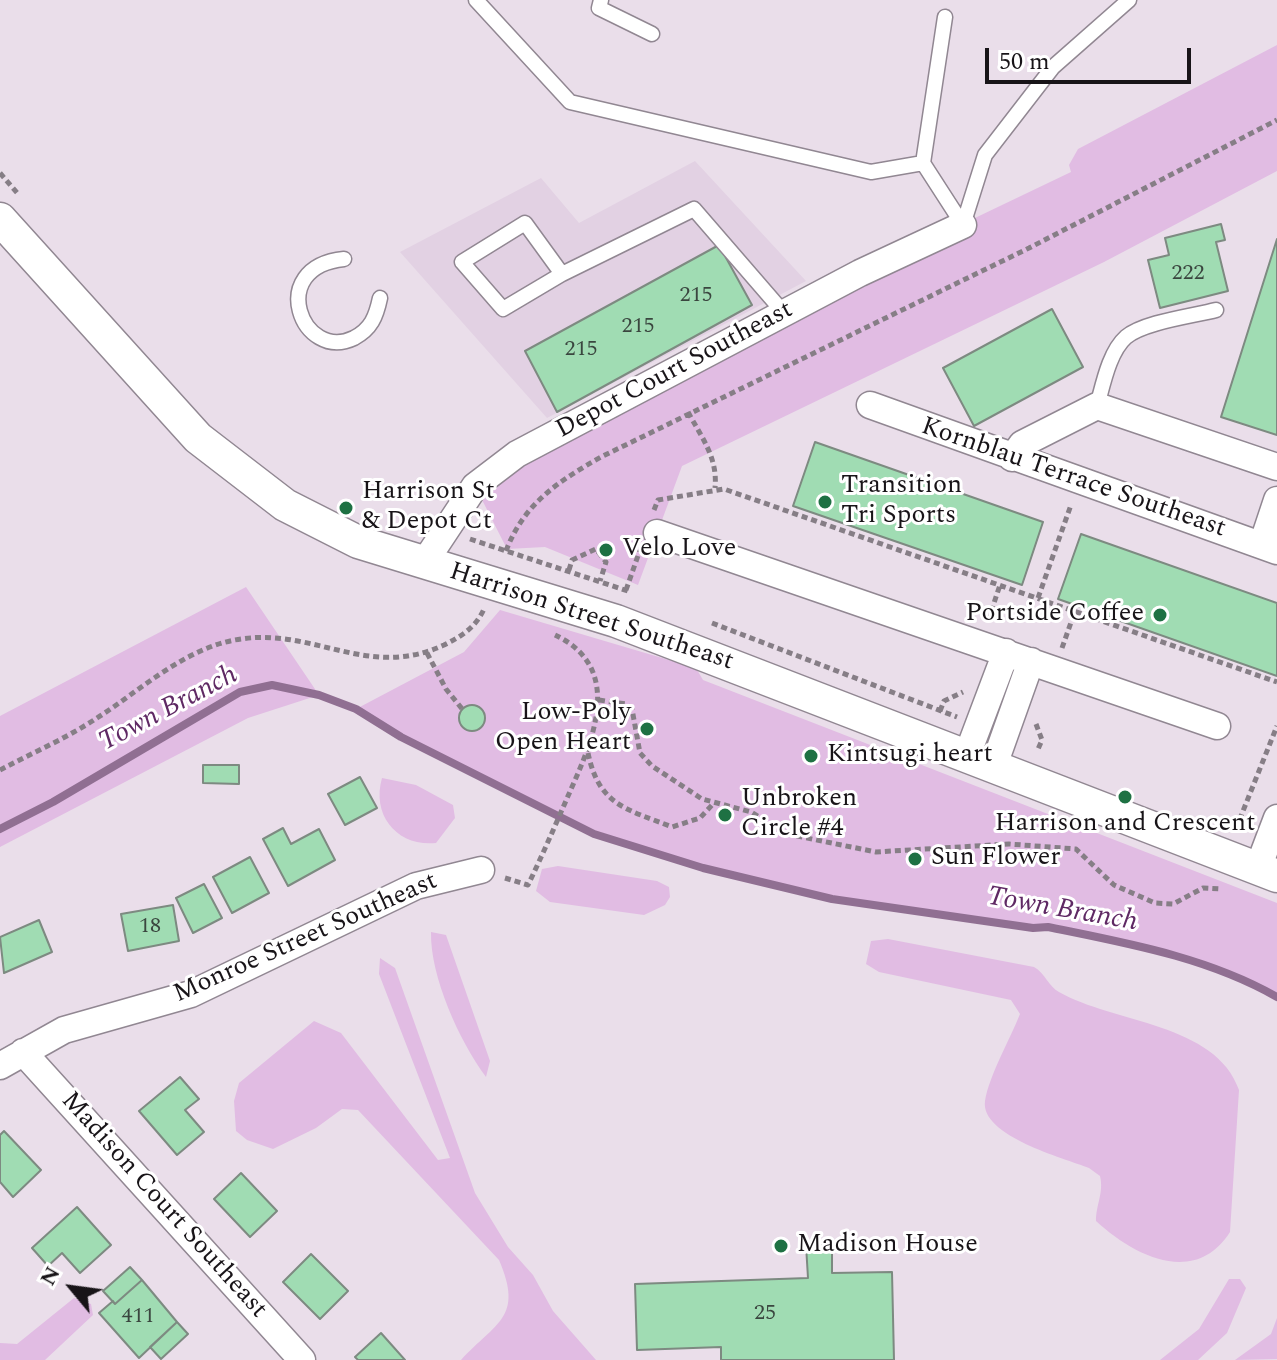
<!DOCTYPE html>
<html>
<head>
<meta charset="utf-8">
<style>
	body { margin:0 }
	#map { position:relative; width:1277px; height:1360px; overflow:hidden; background:#eadeea; font-family:Spectral,serif }
	canvas { display:block }
	.north { position:absolute; left:32px; top:1248px; width:80px; height:80px; -webkit-text-stroke:6px #fff; paint-order:stroke; rotate:299deg; font-size:22px; font-weight:700; line-height:32px; text-align:center; color:#181418 }
	.north::after { content:''; display:block; margin:auto; width:28px; height:36px; background:#181418; clip-path:polygon(50% 0,100% 100%,50% 72%,0 100%) }
	.scale { position:absolute; left:985px; top:48px; width:206px; height:36px; box-sizing:border-box; border:4px solid #181418; border-top:0; padding-left:10px; font-size:24px; line-height:28px; white-space:nowrap; color:#181418; -webkit-text-stroke:6px #fff; paint-order:stroke }
</style>
</head>
<body>
<div id="map">
<canvas width="1277" height="1360"></canvas>
<div class="north">N</div>
<div class="scale">50 m</div>
</div>
<script>
const ctx = document.querySelector('canvas').getContext('2d');
ctx.lineJoin = 'round';
function paint(path, color) {
  ctx.fillStyle = color;
  ctx.fill(path, 'evenodd');
}
function stroke(path, color, width, dash) {
  ctx.strokeStyle = color;
  ctx.lineWidth = width;
  ctx.lineCap = dash ? 'butt' : 'round';
  ctx.setLineDash(dash || []);
  ctx.stroke(path);
}
function write(font, color, halo, rows, align = 'center') {
  ctx.font = font + ' Spectral,serif';
  ctx.lineWidth = 6;
  ctx.setLineDash([]);
  ctx.textBaseline = 'middle';
  ctx.strokeStyle = halo;
  ctx.fillStyle = color;
  for (const [text, x, y, turn = 0] of rows) {
    ctx.save();
    ctx.translate(x, y);
    ctx.rotate((+turn || 0) * Math.PI / 180);
    ctx.textAlign = isNaN(turn) ? turn : align;
    if (halo) ctx.strokeText(text, 0, 0);
    ctx.fillText(text, 0, 0);
    ctx.restore();
  }
}
paint(new Path2D(`
	M695,161L806,281L547,418L400,252L541,178L579,223Z`), '#e2d1e3');
paint(new Path2D(`
	M1277,45V171L1104,262L682,466L638,585L545,547L507,549L475,486L860,273L1071,172L1069,165L1078,149Z
	M246,587L319,695L248,718L0,847V716Z
	M500,610L696,668L703,680L1277,903V996C1206,958 1126,944 1048,927L1033,928L832,899L703,868L594,834L415,744L356,709L464,652Z
	M382,778L416,785L453,805L455,818L436,843C398,847 371,816 382,778Z
	M558,866L657,881L669,887L670,897L665,905L644,915L550,902L536,891L542,869Z
	M431,932L446,935L490,1061L486,1077C459,1041 430,976 431,932Z
	M888,939L1034,967C1045,973 1049,987 1059,992C1113,1023 1216,1023 1239,1090L1230,1232C1195,1287 1134,1256 1096,1221C1096,1204 1104,1193 1100,1176L1089,1168C1064,1158 980,1136 985,1101C989,1076 1010,1039 1020,1014L1011,1000L879,972L866,964L871,941Z
	M380,958L395,968L475,1193L508,1247L533,1275L553,1311L596,1360H461C496,1322 524,1318 499,1260L358,1110L342,1109L316,1128L273,1149L247,1140L236,1131L234,1101L239,1083L314,1021L341,1033L438,1160L450,1158L379,974Z
	M1229,1279H1240L1246,1288L1227,1333L1198,1360H1160L1199,1329Z
	M74,1298L91,1304L93,1315L45,1360H0V1343L17,1344Z
	M1277,1318V1359L1235,1360L1271,1334Z`), '#e1bce3');
stroke(new Path2D(`
	M0,829L53,802L240,692L272,685L319,695L356,709L401,737L594,834L703,868L832,899L1033,928L1048,927C1126,943 1207,957 1277,997`), '#906f92', 8);
const building = new Path2D(`
	M1221,224L1225,240L1216,242L1228,291L1160,308L1148,260L1169,255L1165,238Z
	M1277,239V435L1221,417Z
	M719,245L752,305L557,412L525,351Z
	M1052,309L1083,367L974,426L943,368Z
	M815,442L1043,522L1022,585L793,506Z
	M1081,534L1277,603V676L1058,599Z
	M459 718a13 13 0 1 1 26 0a13 13 0 1 1-26 0Z
	M203,765H239V784L203,783Z
	M360,777L377,808L345,825L328,794Z
	M283,828L291,844L319,829L335,860L288,886L263,839Z
	M250,857L269,893L232,913L213,877Z
	M204,884L222,918L193,933L176,898Z
	M173,905L179,941L128,951L121,914Z
	M39,920L52,952L4,973L0,937Z
	M180,1077L199,1099L185,1110L204,1132L177,1155L139,1111Z
	M4,1131L41,1170L13,1197L0,1182V1135Z
	M241,1173L277,1211L250,1237L214,1199Z
	M77,1207L111,1245L80,1273L62,1253L48,1266L32,1248Z
	M832,1244V1273L892,1272L894,1360H721V1347L637,1350L635,1284L808,1278L806,1245Z
	M311,1254L348,1291L320,1319L283,1282Z
	M130,1267L142,1280L115,1304L103,1291Z
	M142,1280L177,1322L139,1358L99,1313L113,1301L115,1304Z
	M177,1322L188,1334L161,1359L150,1347Z
	M381,1333L405,1360H358L355,1357Z`);
paint(building, '#a0dcb3');
stroke(building, '#7d8a81', 2);
const service = new Path2D(`
	M476,0L570,102L871,172L923,163
	M601,0L599,8L652,34
	M945,17L923,163L963,225L985,155L1053,67L1129,0
	M344,259C265,267 302,363 354,338C371,329 376,317 380,298
	M562,274L525,223L462,262L503,309L562,274L694,209L784,313
	M1097,406C1103,385 1109,352 1126,337C1144,322 1193,316 1216,310`);
const minor = new Path2D(`
	M870,405L1277,551
	M1012,458L1022,444L1097,406L1277,467
	M657,533L1217,726
	M1262,545L1277,500
	M424,563L475,486L517,454L860,273L963,225
	M966,758L1006,652
	M993,768L1031,661
	M1258,868L1277,818
	M23,1052L302,1360
	M0,1066L64,1030L191,994L416,886L481,870`);
const tertiary = new Path2D(`
	M0,219L198,438L285,505L358,542L616,621L1277,876`);
stroke(service, '#918792', 17);
stroke(minor, '#918792', 29);
stroke(tertiary, '#918792', 35);
stroke(new Path2D(`
	M0,173L18,194
	M688,412C702,438 718,458 715,488
	M654,510L658,500L724,489L1277,682
	M470,539L628,591
	M506,551C524,503 559,481 601,457L1029,248L1277,120
	M569,570L572,560L596,549L606,562L600,581
	M626,590L640,550
	M1038,598L1071,505
	M988,621L1000,585
	M712,623L957,717
	M1062,648L1075,611
	M427,653L446,689L463,710
	M599,700L626,704L632,709L640,753L652,766L702,799L751,812L787,834L876,852L1009,844L1076,849L1114,885L1155,903L1173,904L1203,888L1221,889
	M940,711L944,701L963,692
	M1036,724L1042,740L1038,749
	M588,753C599,806 627,809 672,827L700,818L713,804
	M0,770C32,753 67,738 97,718C141,690 187,646 241,639C315,628 368,680 444,645C462,636 476,627 484,609
	M1234,825L1237,826L1277,726
	M505,878L528,885C542,856 555,826 568,796C591,744 627,669 555,635`), '#867e86', 5, [6, 4]);
stroke(service, '#fff', 14);
stroke(minor, '#fff', 26);
stroke(tertiary, '#fff', 32);
for (const [x, y, r, color] of [
	[825,502,8,"#1e7143"],
	[346,508,8,"#1e7143"],
	[606,550,8,"#1e7143"],
	[1160,615,8,"#1e7143"],
	[647,729,8,"#1e7143"],
	[811,756,8,"#1e7143"],
	[1125,797,8,"#1e7143"],
	[725,815,8,"#1e7143"],
	[915,859,8,"#1e7143"],
	[781,1246,8,"#1e7143"]
]) {
  const dot = new Path2D();
  dot.arc(x, y, r, 0, 2 * Math.PI);
  ctx.fillStyle = color;
  ctx.fill(dot);
  stroke(dot, '#fff', 3);
}
write('22px', '#3a463f', null, [
	["222",1188,275],
	["215",696,297],
	["215",638,328],
	["215",581,351],
	["18",150,928],
	["25",765,1315],
	["411",138,1318]
]);
write('26px', '#181418', '#fff', [
	["Depot Court Southeast",675,371,-28],
	["Kornblau Terrace Southeast",1073,479,19],
	["Harrison Street Southeast",591,618,18],
	["Monroe Street Southeast",306,939,-24],
	["Madison Court Southeast",163,1206,48]
]);
write('26px', '#181418', '#fff', [
	["Transition",841,487],
	["Tri Sports",841,517],
	["Harrison St",362,493],
	["& Depot Ct",362,523],
	["Velo Love",622,550],
	["Portside Coffee",1144,615,"right"],
	["Low-Poly",631,714,"right"],
	["Open Heart",631,744,"right"],
	["Kintsugi heart",827,756],
	["Unbroken",741,800],
	["Circle #4",741,830],
	["Harrison and Crescent",1125,825,"center"],
	["Sun Flower",931,859],
	["Madison House",797,1246]
], 'left');
write('italic 28px', '#5f2964', '#fff', [
	["Town Branch",169,710,-28],
	["Town Branch",1062,911,10]
]);
</script>
</body>
</html>
